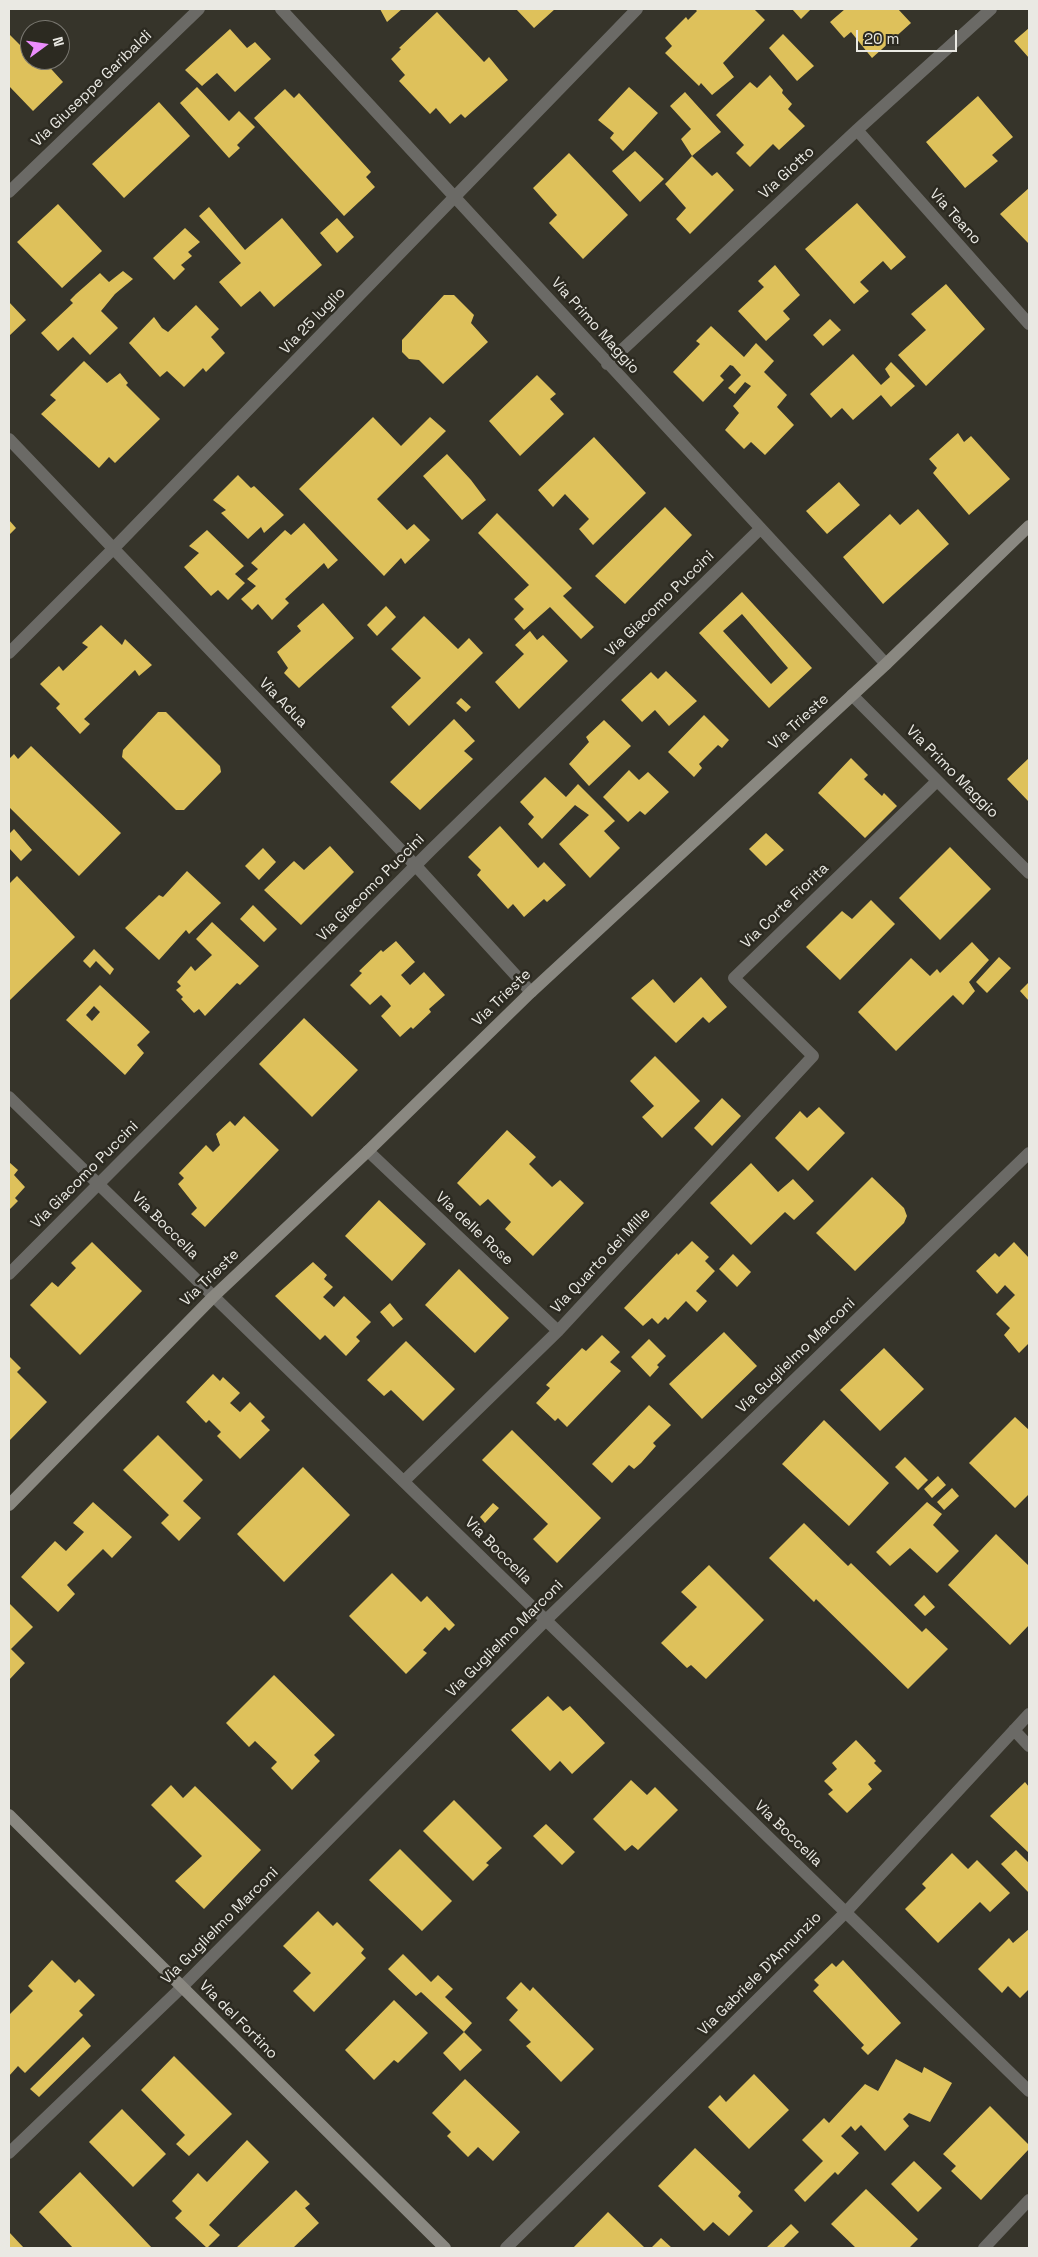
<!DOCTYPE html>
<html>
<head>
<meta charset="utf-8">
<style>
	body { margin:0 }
	#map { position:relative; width:1038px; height:2257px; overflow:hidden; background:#36342a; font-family:"Space Grotesk",sans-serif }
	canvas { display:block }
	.frame { position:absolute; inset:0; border:10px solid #eae9e3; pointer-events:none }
	.north { position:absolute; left:20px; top:20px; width:50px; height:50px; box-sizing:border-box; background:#2c2a21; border:1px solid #78766f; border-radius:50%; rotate:76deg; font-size:14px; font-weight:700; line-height:20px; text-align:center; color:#eae9e3 }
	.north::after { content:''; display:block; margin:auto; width:18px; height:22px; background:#eb8dfc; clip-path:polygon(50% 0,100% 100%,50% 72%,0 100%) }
	.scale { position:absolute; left:856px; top:30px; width:101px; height:22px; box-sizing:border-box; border:2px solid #eae9e3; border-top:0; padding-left:6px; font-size:15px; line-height:18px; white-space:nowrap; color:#eae9e3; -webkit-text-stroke:4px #2c2a21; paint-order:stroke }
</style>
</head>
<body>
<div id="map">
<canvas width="1038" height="2257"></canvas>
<div class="frame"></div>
<div class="north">N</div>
<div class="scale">20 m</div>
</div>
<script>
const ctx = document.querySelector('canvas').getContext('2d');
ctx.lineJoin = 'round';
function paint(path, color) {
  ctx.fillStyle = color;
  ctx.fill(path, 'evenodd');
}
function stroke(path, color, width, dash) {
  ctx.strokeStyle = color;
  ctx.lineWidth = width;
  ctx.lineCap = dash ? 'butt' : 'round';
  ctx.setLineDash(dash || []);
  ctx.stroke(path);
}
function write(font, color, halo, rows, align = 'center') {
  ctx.font = font + ' "Space Grotesk",sans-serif';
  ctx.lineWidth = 5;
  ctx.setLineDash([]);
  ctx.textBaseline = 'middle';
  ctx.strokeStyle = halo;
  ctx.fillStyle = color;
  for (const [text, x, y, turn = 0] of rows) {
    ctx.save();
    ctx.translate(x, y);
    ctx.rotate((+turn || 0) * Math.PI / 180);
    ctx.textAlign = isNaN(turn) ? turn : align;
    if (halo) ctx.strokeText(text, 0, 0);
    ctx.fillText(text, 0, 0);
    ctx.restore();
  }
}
paint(new Path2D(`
	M380,9H402L387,22Z
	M516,9H555L534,28Z
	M695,9H754L765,20L723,63L734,77L712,95L701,83L699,86L665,53L672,46L665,38L686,17L688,20L697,11Z
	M792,9H811L801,19Z
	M845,9H898L911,23L872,58L851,32L844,38L830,22Z
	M437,12L484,62L489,57L508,80L465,118L461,114L450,124L436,108L430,114L399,81L405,75L391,59L401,49L399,48Z
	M1029,28V58L1014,41Z
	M230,29L247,48L255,42L271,59L235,92L217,73L202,86L185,70Z
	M783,34L814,66L797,81L769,48Z
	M10,35L30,55V60H43L63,82L33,111L9,86Z
	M770,75L783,90L782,93L792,104L788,109L805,126L779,150L773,144L750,167L736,153L744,145L716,115L750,82L757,88Z
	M197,87L229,121L239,111L255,127L237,145L240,148L229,158L180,103Z
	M629,87L658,113L623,151L610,138L614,133L598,120Z
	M285,89L294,98L299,93L371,172L366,177L375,187L344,216L254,118Z
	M685,92L721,132L692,156L681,139L691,129L670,106Z
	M978,96L1013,137L992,155L998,161L965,188L926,142Z
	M159,102L190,136L124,198L92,164Z
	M635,151L664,179L640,202L612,171Z
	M569,153L628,215L583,259L549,223L557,215L533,188Z
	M692,156L712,176L717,172L734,190L690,234L676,219L686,208L665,184Z
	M1029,188V244L1000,214Z
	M857,203L906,257L891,270L883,261L860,282L869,291L854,304L805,249Z
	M58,204L102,251L62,288L17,242Z
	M209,207L245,250L282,218L322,265L274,307L260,291L241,307L219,282L241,263L199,216Z
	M337,218L354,237L337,253L320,233Z
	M185,228L200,242L188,252L192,256L181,265L185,269L174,280L153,258Z
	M775,265L800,295L783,311L790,319L766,341L738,311L764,287L758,281Z
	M123,271L133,279L115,294L101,311L118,328L90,355L73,337L58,351L41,333L73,303L70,300L76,294L100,273L109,282Z
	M946,284L985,329L926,386L898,355L926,330L911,314Z
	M444,295H454L474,315L471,323L488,342L443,384L419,360L409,359L402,352V340Z
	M9,302L26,320L9,336Z
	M196,305L219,329L211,337L225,353L206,372L203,368L184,387L167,371L160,377L129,343L154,317L162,328L168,332Z
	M830,319L841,330L823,346L813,335Z
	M711,326L744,357L756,343L774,361L764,372L787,395L777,407L794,425L765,455L751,442L744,449L725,430L739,413L733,406L751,386L745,382L735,394L728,388L741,375L733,366L730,365L720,376L724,380L703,402L673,372L700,344L696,341Z
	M853,354L881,385L890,377L885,369L891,362L915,386L891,407L881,395L853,420L842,408L831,418L810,394Z
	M84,361L107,383L120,373L128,383L126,385L160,419L115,463L109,457L99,468L41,414L56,400L50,395Z
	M537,375L556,394L550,399L564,414L520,456L489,421Z
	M373,417L401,446L430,417L446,431L377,499L407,530L414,524L430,540L405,564L401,558L384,576L299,489Z
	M958,433L964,442L971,436L1010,479L969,515L933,473L937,468L929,459Z
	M594,437L646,493L593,545L579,529L589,519L565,494L553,507L538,490Z
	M447,454L471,480L486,500L462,520L423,476Z
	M238,475L251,488L254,486L284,515L264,533L261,527L248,539L221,513L226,510L213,500Z
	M839,482L860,505L827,534L806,511Z
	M665,507L692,535L625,604L595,576Z
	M918,509L949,544L883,604L843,557L890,514L900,525Z
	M497,513L572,588L563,596L594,627L581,639L550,607L524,630L514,619L524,609L514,599L529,585L478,533Z
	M9,520L16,528L9,535Z
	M304,523L338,560L328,569L324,563L285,599L289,603L272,620L258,604L252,610L241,599L256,586L247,579L258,569L251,563L285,530L291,535Z
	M207,530L244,566L235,574L245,583L228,600L218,590L211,596L184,567L199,553L189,546Z
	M742,592L812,668L769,708L699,633ZM742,614L788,668L771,684L723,631Z
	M323,603L354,638L299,688L284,673L288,668L277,652L301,631L297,626Z
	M386,606L396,617L377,636L367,625Z
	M424,616L458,649L469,638L483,653L409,726L391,707L421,678L391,649Z
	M101,625L122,645L125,639L152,665L139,676L135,670L84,719L90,724L80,734L56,708L60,704L40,684L59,666L63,671L88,647L82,643Z
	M530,631L537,640L543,635L568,661L519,709L495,682L524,654L515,645Z
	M666,671L697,701L669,726L655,710L642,722L621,700L651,672L658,679Z
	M461,698L471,707L466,712L456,703Z
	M158,712H166L220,766L221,772L184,810H176L122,757L123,750Z
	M704,715L729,740L722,748L718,745L699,764L702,768L694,777L668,752Z
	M454,719L475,741L464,751L473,759L420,810L390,782Z
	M604,720L631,746L589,786L569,764L589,742L586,737Z
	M31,746L121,833L79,876L9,807V759L14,754L18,759Z
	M851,758L868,775L864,779L882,796L884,793L897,806L865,838L818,793Z
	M1029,758V802L1007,779Z
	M629,770L639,780L648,772L669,792L645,815L640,811L628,822L603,797Z
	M545,777L566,797L578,784L615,821L604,831L620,848L590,878L559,844L589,815L575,805L542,839L528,824L534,817L520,802Z
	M500,826L538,868L544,862L566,885L547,902L544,899L524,917L513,904L508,909L477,875L481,870L468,857Z
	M14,829L32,850L21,861L9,848V834Z
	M766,833L784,850L766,866L749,849Z
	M330,846L354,872L301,925L264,890L294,861L304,870Z
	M950,847L991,889L940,940L899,898Z
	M263,848L276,862L259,880L245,866Z
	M187,871L221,903L189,934L186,930L159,960L125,928L159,895L163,897Z
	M17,876L75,937L9,1001V884Z
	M871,900L895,924L840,980L806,947L842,911L852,919Z
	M253,905L277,929L264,942L240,919Z
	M212,922L259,966L240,985L237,983L205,1016L199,1009L194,1013L181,999L183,997L176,990L181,986L177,982L191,966L195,971L212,955L196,939Z
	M396,941L415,962L401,975L410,985L424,972L445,995L429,1009L431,1012L413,1029L411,1027L400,1037L381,1016L391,1006L387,1001L381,995L370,1005L350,985L362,973L359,971L381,950L383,952Z
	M972,942L989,960L969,982L975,991L963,1005L953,995L896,1051L858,1012L911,958L930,976L937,969L940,973Z
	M94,949L114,969L110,975L96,961L90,968L83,961Z
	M999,957L1011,968L987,993L976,982Z
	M701,977L727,1007L709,1023L703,1017L676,1043L631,998L653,979L674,1003Z
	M1029,982V1001L1020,991Z
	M100,985L150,1032L137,1045L144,1053L125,1075L66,1020ZM94,1006L100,1012L92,1021L86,1015Z
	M304,1018L358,1070L312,1117L259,1064Z
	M655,1056L700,1101L662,1138L642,1117L654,1106L630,1081Z
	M722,1098L741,1116L712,1146L694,1128Z
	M819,1107L845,1133L808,1171L775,1138L800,1111L807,1118Z
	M244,1116L279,1150L205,1227L191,1214L197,1208L178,1184L184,1178L179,1173L206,1145L213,1152L220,1145L216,1134L230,1121L235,1126Z
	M507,1130L536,1157L529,1164L552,1187L560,1180L584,1203L533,1256L505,1229L511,1222L488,1199L480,1206L457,1183Z
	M9,1162L18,1170L14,1175L25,1187L15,1198L18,1201L9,1210Z
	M751,1163L778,1192L793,1179L814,1201L794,1220L785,1212L751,1245L710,1203Z
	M872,1177L904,1208L907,1216L904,1223L855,1271L816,1233Z
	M379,1200L426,1244L392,1281L345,1236Z
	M692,1241L709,1257L705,1261L715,1271L696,1291L707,1301L697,1312L686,1301L668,1320L665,1317L658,1324L652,1318L643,1326L624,1308L677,1253L678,1255Z
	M92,1242L142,1291L80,1355L30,1305L52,1282L58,1287L76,1268L71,1263Z
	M1014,1242L1029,1258V1343L1019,1353L1004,1335L1010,1328L996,1314L1015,1295L1005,1285L997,1294L976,1271L995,1253L999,1257Z
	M733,1254L751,1272L737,1287L719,1269Z
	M313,1262L327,1275L324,1279L333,1287L323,1297L334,1307L344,1296L371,1322L356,1337L360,1341L346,1356L325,1335L320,1340L275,1296Z
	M459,1269L509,1318L475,1353L425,1305Z
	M390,1303L403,1319L393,1327L380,1312Z
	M724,1332L757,1366L702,1419L669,1384Z
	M602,1335L620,1352L610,1362L621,1371L567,1427L558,1418L555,1421L536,1403L550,1388L546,1385L582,1348L586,1351Z
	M649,1339L666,1356L657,1365L659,1367L650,1377L631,1357Z
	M406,1341L455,1389L423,1421L391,1390L384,1396L367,1380Z
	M884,1348L924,1389L880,1431L840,1390Z
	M9,1356L21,1368L17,1372L47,1402L9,1441Z
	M213,1374L220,1381L223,1377L240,1393L230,1403L240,1412L250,1402L265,1417L261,1421L270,1430L240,1459L217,1436L221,1432L209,1420L206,1423L186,1402Z
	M649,1405L671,1425L653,1443L656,1446L641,1463L634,1469L629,1465L612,1483L592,1464Z
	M1015,1417L1029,1430V1494L1015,1508L969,1463Z
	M824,1420L889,1483L849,1526L782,1464Z
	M512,1430L601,1518L557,1563L533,1539L548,1524L482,1460Z
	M158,1435L203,1480L183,1501L201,1518L179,1541L161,1523L169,1515L123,1470Z
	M905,1457L928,1480L918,1490L895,1467Z
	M303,1467L350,1515L284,1582L237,1534Z
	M938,1476L946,1485L932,1498L924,1489Z
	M952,1488L959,1496L944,1510L937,1502Z
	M93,1502L132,1537L112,1558L103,1549L67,1585L75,1594L58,1612L21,1577L55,1541L66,1551L84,1532L73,1523Z
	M927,1502L942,1514L933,1525L959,1551L937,1573L910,1548L890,1566L876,1552Z
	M493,1503L499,1508L485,1523L480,1517Z
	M804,1523L848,1566L851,1563L922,1632L926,1628L948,1649L908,1689L816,1599L814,1602L769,1558Z
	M996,1534L1029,1566V1625L1010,1645L948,1585Z
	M709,1565L764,1620L706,1679L691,1665L687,1668L661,1643L697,1607L681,1592Z
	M392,1573L421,1602L427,1596L455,1625L449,1631L445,1627L423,1650L427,1653L406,1674L349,1616Z
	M924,1595L935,1607L925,1616L914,1605Z
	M9,1603L33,1627L11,1649L25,1663L9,1680Z
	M274,1675L335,1735L314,1755L320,1761L292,1790L271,1768L277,1762L255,1741L249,1747L226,1723Z
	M548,1696L563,1711L570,1706L605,1743L572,1774L560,1761L550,1771L511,1730Z
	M856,1740L876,1761L874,1763L882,1771L868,1784L872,1789L847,1813L828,1794L833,1790L824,1781L837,1769L832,1763Z
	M631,1780L647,1795L655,1787L678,1810L638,1850L632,1845L625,1851L593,1819Z
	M1025,1782L1029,1787V1853L990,1816Z
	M171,1785L183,1798L195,1786L261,1850L204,1909L175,1881L202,1856L151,1805Z
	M454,1800L502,1848L486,1863L489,1865L473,1881L423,1831Z
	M546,1824L575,1852L562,1865L533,1836Z
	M400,1849L452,1901L422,1931L369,1880Z
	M1016,1850L1029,1863V1893L1001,1864Z
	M952,1853L968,1869L977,1860L1010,1893L990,1912L980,1902L938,1943L905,1909L926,1888L922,1884Z
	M318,1911L333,1926L337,1922L364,1949L361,1953L366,1958L314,2012L293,1991L311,1973L283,1946Z
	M1029,1929V1989L1020,1998L1008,1986L1002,1993L978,1969L1009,1938L1013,1943Z
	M403,1954L431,1982L438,1975L453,1989L445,1997L472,2023L464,2032L482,2050L460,2071L443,2053L464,2032L421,1992L416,1996L388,1969Z
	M52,1960L75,1983L79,1979L95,1995L79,2011L83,2015L25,2073L18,2066L9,2076V2015L33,1991L28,1986Z
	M843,1960L901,2023L868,2055L861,2048L864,2045L813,1991L819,1985L814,1980L832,1963L836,1967Z
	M521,1982L530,1991L533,1987L594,2049L561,2082L526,2046L531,2042L509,2020L518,2010L506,1998Z
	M394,2000L428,2033L398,2063L394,2060L374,2080L345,2050Z
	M83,2037L91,2046L39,2097L30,2089Z
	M174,2056L232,2114L189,2156L176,2144L185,2135L141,2090Z
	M896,2059L922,2073L924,2067L952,2083L930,2122L909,2113L903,2119L909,2126L885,2151L861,2125L855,2131L851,2126L841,2136L859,2153L838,2175L835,2172L805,2202L794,2190L823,2161L802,2140L824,2118L829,2123L865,2084L878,2091Z
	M754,2074L789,2110L749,2149L708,2107L720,2095L726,2102Z
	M465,2079L520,2132L493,2161L478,2147L468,2157L447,2136L451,2132L432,2113Z
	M990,2106L1029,2145V2149L981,2200L951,2171L956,2166L943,2154Z
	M122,2109L166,2154L133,2187L89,2142Z
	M247,2140L269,2162L209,2225L220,2235L207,2248L175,2218L182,2211L172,2201L198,2173L207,2182Z
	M695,2148L741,2192L738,2196L753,2211L729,2236L713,2222L704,2231L658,2186Z
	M914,2161L942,2188L918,2212L891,2184Z
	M80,2172L152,2248H73L39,2212Z
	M866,2189L918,2239L909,2248H856L831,2224Z
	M296,2190L310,2204L305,2208L319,2223L293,2248H236Z
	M608,2212L645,2248H573Z
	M791,2224L799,2232L783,2248H768L767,2247Z
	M9,2232L24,2248H9Z
	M661,2238L672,2248H651Z`), '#dec15b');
stroke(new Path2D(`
	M281,9L886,664
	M857,130L1029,324
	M9,192L199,9
	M607,364L857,130L991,9
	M9,439L416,866L531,992
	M9,653L113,549L637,9
	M852,695L1029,873
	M9,1097L1029,2091
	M368,1151L558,1331
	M9,1274L431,850L760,529
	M404,1481L558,1331L813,1056L734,978L937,781
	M1014,1730L1029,1746
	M9,2153L182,1987L546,1620L1029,1153
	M506,2248L845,1913L1029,1714
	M984,2248L1029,2200`), '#6b6a66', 12);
stroke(new Path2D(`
	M9,1505L213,1297L368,1151L531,992L886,664L1029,526
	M9,1815L445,2248`), '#8a8881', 12);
write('15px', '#eae9e3', '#2c2a21', [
	["Via Giuseppe Garibaldi",92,89,-44],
	["Via Giotto",787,173,-43],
	["Via Teano",955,217,48],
	["Via 25 luglio",313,321,-46],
	["Via Primo Maggio",595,326,48],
	["Via Giacomo Puccini",660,604,-44],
	["Via Adua",283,703,46],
	["Via Trieste",799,722,-42],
	["Via Primo Maggio",952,772,45],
	["Via Giacomo Puccini",371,888,-45],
	["Via Corte Fiorita",785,906,-44],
	["Via Trieste",502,998,-44],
	["Via Giacomo Puccini",85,1175,-45],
	["Via Boccella",165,1226,45],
	["Via delle Rose",474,1229,43],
	["Via Quarto dei Mille",601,1261,-47],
	["Via Trieste",210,1278,-44],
	["Via Guglielmo Marconi",796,1356,-44],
	["Via Boccella",498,1551,45],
	["Via Guglielmo Marconi",505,1639,-45],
	["Via Boccella",788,1834,44],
	["Via Guglielmo Marconi",220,1926,-45],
	["Via Gabriele D'Annunzio",760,1974,-45],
	["Via del Fortino",238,2020,45]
]);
</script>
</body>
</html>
